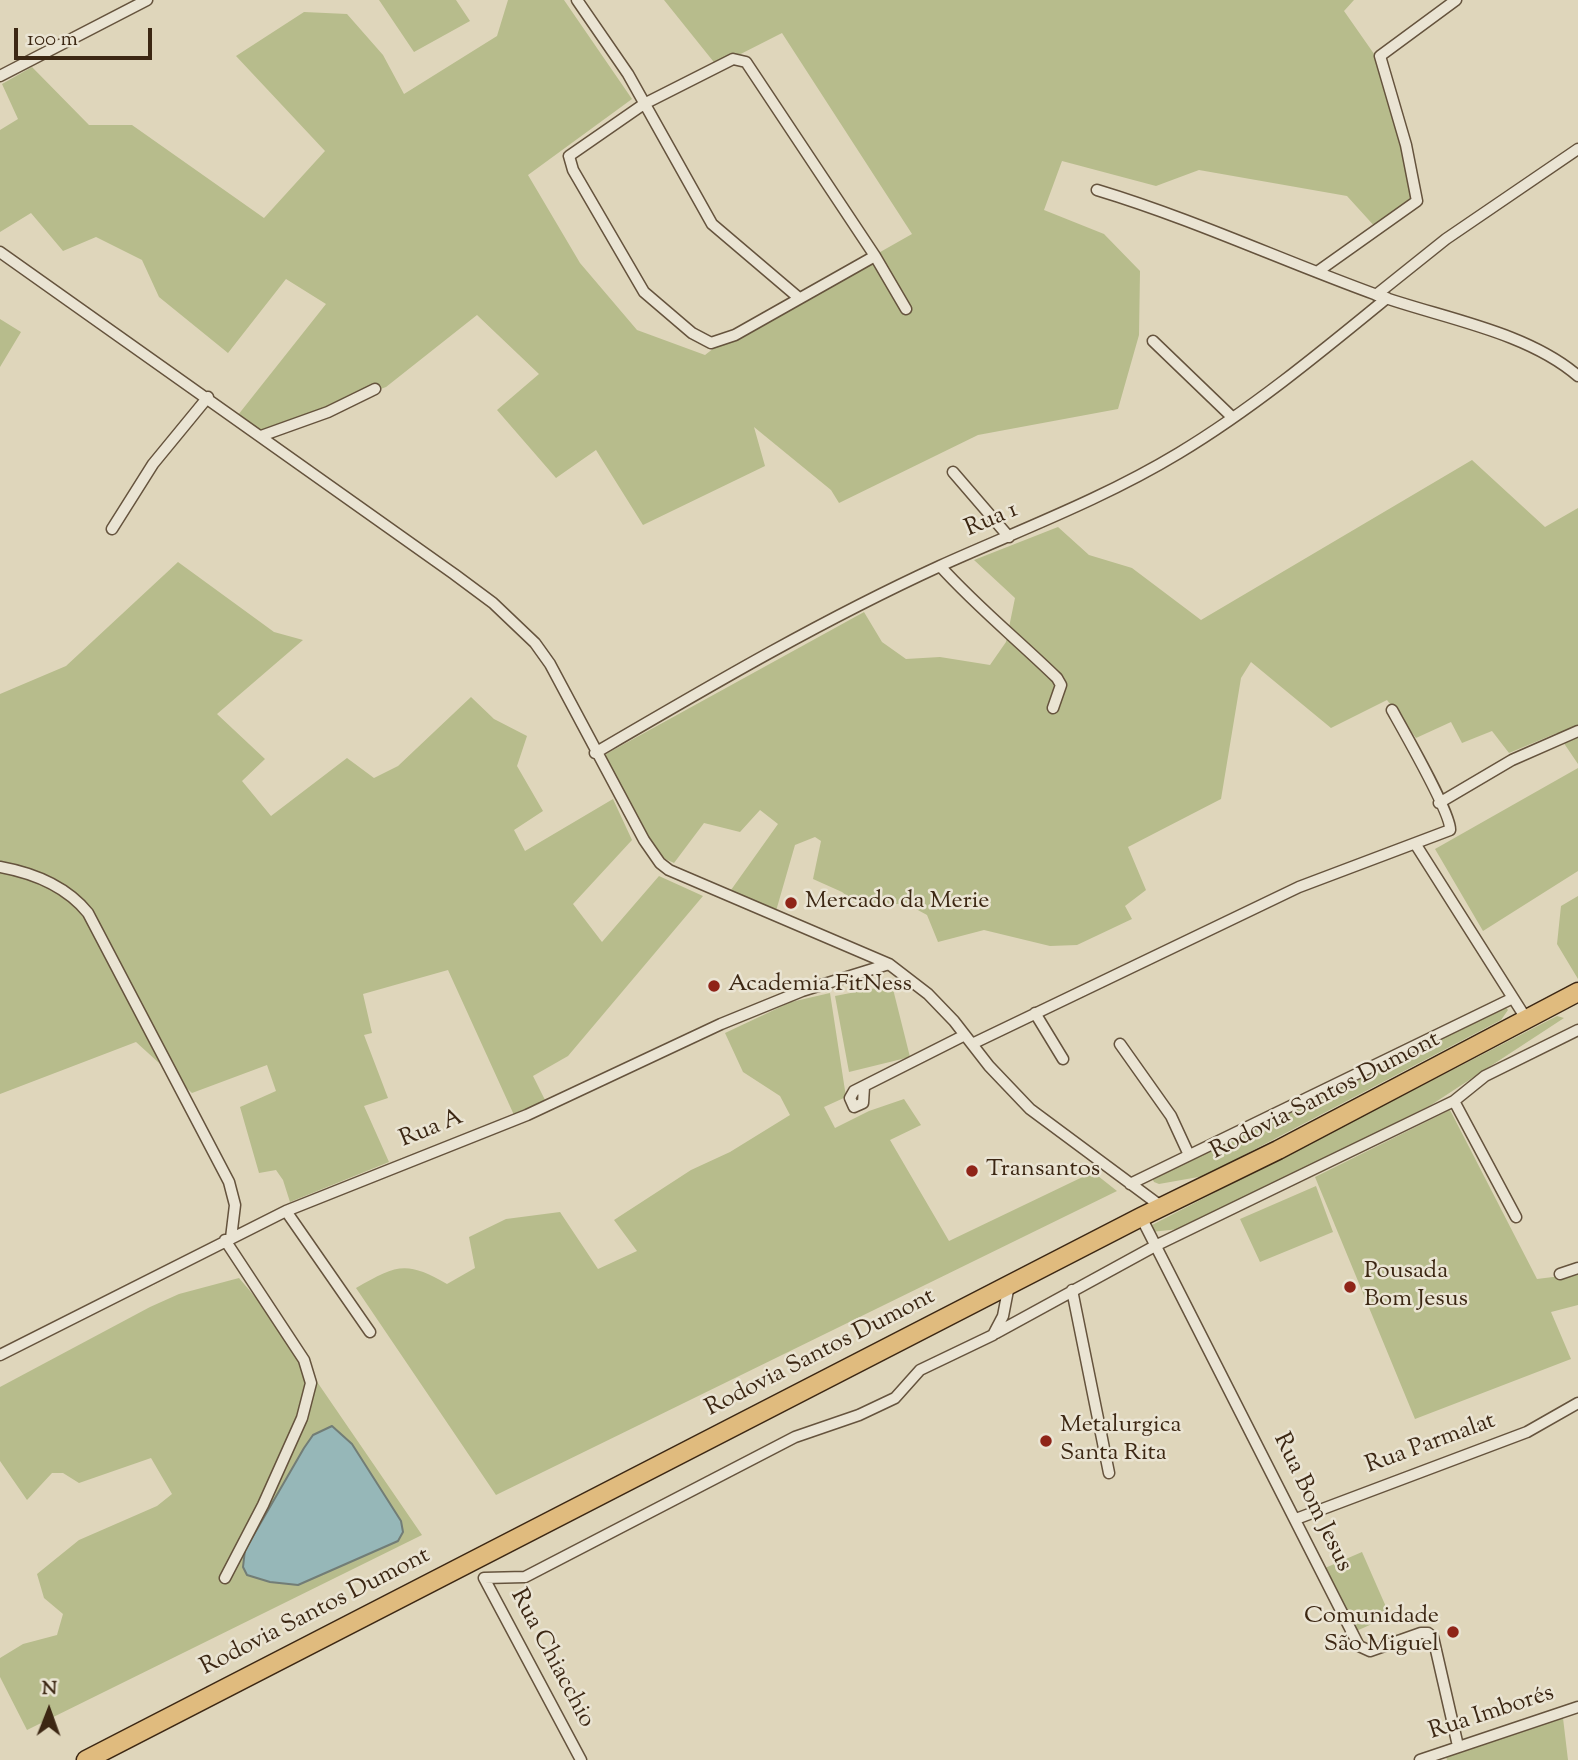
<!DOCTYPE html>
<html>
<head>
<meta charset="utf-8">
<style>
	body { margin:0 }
	#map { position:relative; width:1578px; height:1760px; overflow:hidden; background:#dfd6bb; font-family:"Sorts Mill Goudy",serif }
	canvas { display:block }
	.north { position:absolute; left:14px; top:1676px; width:70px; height:70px; -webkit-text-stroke:5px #eae4d3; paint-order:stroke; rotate:1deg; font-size:19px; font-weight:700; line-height:28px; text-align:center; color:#3c2713 }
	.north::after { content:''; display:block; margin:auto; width:24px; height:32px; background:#3c2713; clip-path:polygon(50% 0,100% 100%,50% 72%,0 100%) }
	.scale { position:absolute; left:14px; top:28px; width:138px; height:32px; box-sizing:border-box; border:4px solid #3c2713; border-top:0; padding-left:9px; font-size:21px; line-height:24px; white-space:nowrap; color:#3c2713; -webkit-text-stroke:5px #eae4d3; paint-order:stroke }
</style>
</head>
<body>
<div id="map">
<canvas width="1578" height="1760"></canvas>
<div class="north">N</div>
<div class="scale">100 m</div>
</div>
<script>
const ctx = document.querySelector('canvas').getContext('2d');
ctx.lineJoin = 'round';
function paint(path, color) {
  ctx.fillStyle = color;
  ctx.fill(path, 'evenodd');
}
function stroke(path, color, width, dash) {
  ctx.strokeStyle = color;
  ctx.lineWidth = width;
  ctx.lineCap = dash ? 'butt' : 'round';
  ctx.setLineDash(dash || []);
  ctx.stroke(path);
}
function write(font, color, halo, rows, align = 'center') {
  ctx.font = font + ' "Sorts Mill Goudy",serif';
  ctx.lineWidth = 5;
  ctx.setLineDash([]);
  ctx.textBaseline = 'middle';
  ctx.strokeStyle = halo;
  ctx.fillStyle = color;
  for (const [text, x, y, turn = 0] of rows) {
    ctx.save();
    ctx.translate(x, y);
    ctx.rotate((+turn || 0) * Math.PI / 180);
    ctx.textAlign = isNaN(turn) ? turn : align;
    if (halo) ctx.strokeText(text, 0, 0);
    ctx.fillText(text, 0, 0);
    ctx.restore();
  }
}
paint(new Path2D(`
	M379,0H456L470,21L414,52Z
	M508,0H564L632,99L528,175L580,263L637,330L705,355L723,341L912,234L782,33L717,66L664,0H1354L1344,11L1379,61L1406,145L1411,208L1377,229L1347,196L1199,170L1156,186L1062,161L1044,210L1104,234L1140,271L1139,335L1118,409L978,435L839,503L831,490L754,427L765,466L643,525L596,450L556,478L497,410L539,374L477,315L386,387L264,432L238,415L326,304L286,279L228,353L159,297L142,260L96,237L63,251L31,213L0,232V130L18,119L2,84L32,67L89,125H132L264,218L325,151L236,56L304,12L347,14L383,55L404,94L497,36Z
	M0,319L21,332L0,367Z
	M1472,460L1545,527L1578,508V764L1557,733L1509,753L1492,731L1462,743L1451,722L1416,738L1387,700L1331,728L1251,662L1241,678L1221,799L1128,847L1146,890L1125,906L1132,919L1077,945L1050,946L984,930L938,942L927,915L905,903L862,908L842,892L813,879L821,841L815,837L795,845L776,911L731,890L778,824L760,810L740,832L704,823L674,863L661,857L605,760L606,754L864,612L882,642L906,659L940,657L990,665L1006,642L1015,598L974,560L1058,527L1089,555L1132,568L1201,620Z
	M178,562L274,632L303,640L217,714L265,759L242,781L271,816L347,758L374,778L398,766L471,697L494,719L527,736L517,766L543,811L514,830L525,851L613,799L632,840L573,904L602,942L659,876L703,896L568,1056L533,1076L545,1100L514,1115L448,970L363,994L372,1033L364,1035L388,1098L364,1106L389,1162L290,1202L283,1180L276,1170L259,1173L240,1107L276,1091L267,1065L192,1093L136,1042L0,1094V694L66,666Z
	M1578,768V871L1483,931L1435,849Z
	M1578,896V979L1557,944L1561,906Z
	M892,985L910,1057L849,1072L835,996Z
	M830,993L846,1097L824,1107L835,1128L869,1111L904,1099L921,1125L890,1140L949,1241L1093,1172L1117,1191L496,1495L356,1288C396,1265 406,1260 447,1284L475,1268L469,1237L506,1219L560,1212L598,1269L637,1251L614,1220L691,1170L730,1152L790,1115L780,1096L743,1072L725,1033L791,1002Z
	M1505,1006L1508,1010L1501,1020L1204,1176L1159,1184L1154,1182L1152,1178L1387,1063L1408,1056Z
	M1557,1016L1564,1018L1431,1105L1213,1215L1179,1229L1151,1232L1150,1226Z
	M1450,1110L1537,1279L1561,1276L1578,1271V1305L1551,1312L1571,1359L1415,1419L1315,1177Z
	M1316,1186L1333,1232L1260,1262L1240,1219Z
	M239,1278L274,1319L422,1535L27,1730L0,1677V1658L23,1644L57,1635L63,1614L44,1598L37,1574L79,1540L157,1506L172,1494L151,1458L79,1483L63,1473H52L27,1500L0,1461V1387L150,1307L179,1294Z
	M1362,1552L1390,1616L1354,1632L1325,1568Z
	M1563,1718L1568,1760H1447L1445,1755Z`), '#b7bc8c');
const water = new Path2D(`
	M332,1426L352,1444L401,1521L403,1532L398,1541L298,1585L270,1582L247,1575L243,1567L245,1550L304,1448L313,1435Z`);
paint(water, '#96b7b8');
stroke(water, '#727d76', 2);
const minor = new Path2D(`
	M577,0L628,74L712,224L799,298
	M733,59L746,62L875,256L735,335L711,343L692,333L644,292L573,170L569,156L644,104Z
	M0,76L147,0
	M1097,190C1193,219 1283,261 1377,295C1441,318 1526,331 1578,376
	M0,252L454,574L493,603L535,643L550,664L644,840L660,863L669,870L889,964L928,994L954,1021L989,1066L1030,1109L1162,1207
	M875,256L906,309
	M1317,272L1417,201L1406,145L1380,56L1456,0
	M1376,295L1446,239L1578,149
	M1153,341L1232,417
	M261,436L328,412L375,389
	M953,472L1009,537
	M112,529L153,464L208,397
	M940,566C976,606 1018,640 1057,678L1061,685L1053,708
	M595,753C708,687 820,621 940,566C1020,530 1103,499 1179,453C1252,409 1321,352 1387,298
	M1439,803L1512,760L1578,731
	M1416,845L1527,1020
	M0,867C33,873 66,886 88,913L229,1182L235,1205L231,1238
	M1035,1013L1063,1059
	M972,1044L1299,887L1450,830C1452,815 1402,728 1392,710
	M1120,1044L1171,1116L1189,1155
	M864,1087L863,1103L854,1107L850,1098L854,1091L965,1035
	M1454,1101L1516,1217
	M1130,1184L1511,999
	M286,1211L370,1332
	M1141,1217L1359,1646L1370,1651L1421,1633H1428L1433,1637L1458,1746
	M1560,1274L1578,1268
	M1072,1290L1109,1473
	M996,1333L1155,1246L1454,1101L1485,1076L1578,1030
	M0,1355L286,1211L527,1115L721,1024L802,991L889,964
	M1296,1519L1527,1432L1578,1403
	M225,1578L263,1505L302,1418L311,1383L304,1360L225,1240
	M581,1760L484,1578L525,1577L795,1437L859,1415L895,1398L920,1370L993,1335L1003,1316L1009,1285
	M1420,1760L1578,1707`);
const trunk = new Path2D(`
	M86,1760L1141,1217L1278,1150L1578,992`);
stroke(minor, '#65533d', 13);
stroke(trunk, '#3c2713', 21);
stroke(minor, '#eae4d3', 10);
stroke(trunk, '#e0bb7e', 18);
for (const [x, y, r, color] of [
	[791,903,7,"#8f2418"],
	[714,986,7,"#8f2418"],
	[972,1171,7,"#8f2418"],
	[1350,1287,7,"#8f2418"],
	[1046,1441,7,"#8f2418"],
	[1453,1632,7,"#8f2418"]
]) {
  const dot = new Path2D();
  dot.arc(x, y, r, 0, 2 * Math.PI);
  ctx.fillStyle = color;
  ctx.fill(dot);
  stroke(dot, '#eae4d3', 2.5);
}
write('24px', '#3c2713', '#eae4d3', [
	["Rua 1",992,521,-23],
	["Rodovia Santos Dumont",1326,1097,-27],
	["Rua A",432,1130,-22],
	["Rodovia Santos Dumont",821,1354,-27],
	["Rua Parmalat",1431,1445,-20],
	["Rua Bom Jesus",1311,1503,64],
	["Rodovia Santos Dumont",316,1613,-27],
	["Rua Chiacchio",551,1659,62],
	["Rua Imborés",1492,1714,-18]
]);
write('24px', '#3c2713', '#eae4d3', [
	["Mercado da Merie",805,903],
	["Academia FitNess",728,986],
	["Transantos",986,1171],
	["Pousada",1364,1273],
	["Bom Jesus",1364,1301],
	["Metalurgica",1060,1427],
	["Santa Rita",1060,1455],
	["Comunidade",1439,1618,"right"],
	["São Miguel",1439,1646,"right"]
], 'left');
</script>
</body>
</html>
